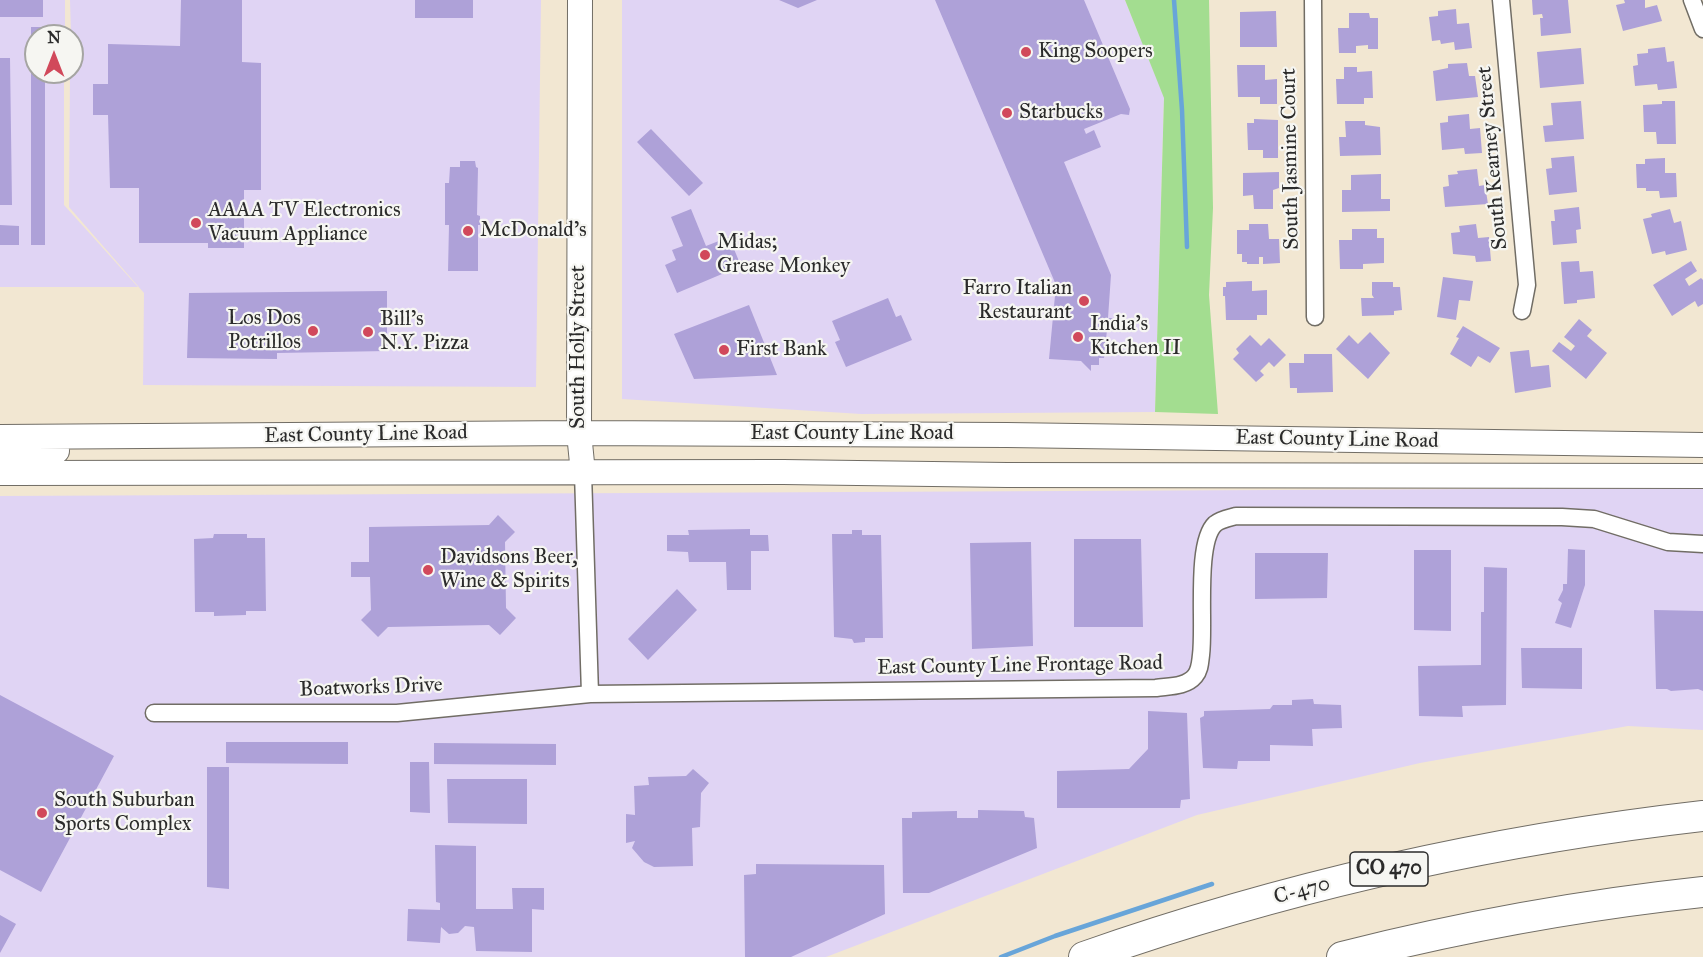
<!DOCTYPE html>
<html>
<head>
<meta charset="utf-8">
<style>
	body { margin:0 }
	#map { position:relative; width:1703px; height:957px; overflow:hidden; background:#f2e7d2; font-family:"IM FELL Great Primer",serif }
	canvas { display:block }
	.north { position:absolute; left:24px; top:24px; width:60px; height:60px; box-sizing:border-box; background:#f6f6f2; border:2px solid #a5a5a2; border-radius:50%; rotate:0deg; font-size:16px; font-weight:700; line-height:24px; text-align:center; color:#2b2b2b }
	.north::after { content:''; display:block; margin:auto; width:21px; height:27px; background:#d1495b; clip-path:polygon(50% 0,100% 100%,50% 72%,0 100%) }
</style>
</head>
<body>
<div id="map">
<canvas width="1703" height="957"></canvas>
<div class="north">N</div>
</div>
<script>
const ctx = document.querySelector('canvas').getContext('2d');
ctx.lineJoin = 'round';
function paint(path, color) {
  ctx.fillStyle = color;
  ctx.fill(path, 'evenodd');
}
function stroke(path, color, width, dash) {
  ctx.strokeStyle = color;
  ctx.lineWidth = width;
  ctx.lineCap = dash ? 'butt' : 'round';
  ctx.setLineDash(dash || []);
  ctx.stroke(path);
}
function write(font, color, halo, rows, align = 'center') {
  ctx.font = font + ' "IM FELL Great Primer",serif';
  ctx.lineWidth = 4.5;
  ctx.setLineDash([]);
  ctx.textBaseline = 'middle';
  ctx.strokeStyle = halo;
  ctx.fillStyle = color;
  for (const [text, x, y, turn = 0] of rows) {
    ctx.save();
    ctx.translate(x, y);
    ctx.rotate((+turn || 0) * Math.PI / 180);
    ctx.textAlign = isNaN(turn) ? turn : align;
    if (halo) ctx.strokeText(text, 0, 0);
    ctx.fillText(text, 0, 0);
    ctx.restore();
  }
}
paint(new Path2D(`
	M0,0H65V36H36V72H64V205L138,287H0Z
	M70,0H541L536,387L143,385L144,293L69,207L70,72H72Z
	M622,0H1125L1164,97L1155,412L861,414L622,399Z
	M1703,488V730L1628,726L1420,763L1197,815L826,957H0V496Z`), '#e0d4f4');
paint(new Path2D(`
	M1125,0H1209L1213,208L1209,295L1218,414L1155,412L1164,98Z`), '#a3dd90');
stroke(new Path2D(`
	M1174,0L1182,110L1187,247
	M1001,957L1055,936L1212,884`), '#68a5d9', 4.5);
paint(new Path2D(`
	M0,0H43V17H0Z
	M181,0H242V62L261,63V190H244V248H208V243H139V188H110L108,115H93V84H108V44L180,46Z
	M415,0H473V18H415Z
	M779,0H817L798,8Z
	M935,0H1084L1130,109L1129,115L1121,114L1084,129L1086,134L1094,130L1101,147L1064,162L1111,275L1108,318H1114L1113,330H1107L1104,358H1099V365H1091V371L1081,361L1049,359L1056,285Z
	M1532,0H1568L1571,33L1541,36L1540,18H1543L1542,14L1533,15Z
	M1624,0H1645V8L1657,5L1662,21L1623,31L1616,5L1625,3Z
	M1456,9L1457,24L1469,23L1472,48L1455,50L1454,42L1441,44L1440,40L1432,41L1429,17L1438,16V11Z
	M1276,11L1277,47H1240V12Z
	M1349,13H1369L1370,18H1378V49H1368V45L1356,46V53H1339L1338,28H1349Z
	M31,27H45V36H36V72H45V245H31Z
	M1665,47L1667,62L1674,61L1677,88L1658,90L1657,84L1635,86L1633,66L1638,65L1637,54L1648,53V49Z
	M1581,48L1584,84L1540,88L1537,52Z
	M0,58H10L12,205H0Z
	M1467,63L1469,76H1475L1478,97L1436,101L1433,71L1448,68V64Z
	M1237,65H1265V80L1277,79V104H1260V97H1238Z
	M1344,67H1357V72L1372,71L1373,98H1364V104H1337L1336,79H1344Z
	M1581,101L1584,139L1545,142L1543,126L1553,125L1551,103Z
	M1662,101H1675L1676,144H1657L1656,132H1644L1643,105L1662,104Z
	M1469,114L1470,129L1480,128L1482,153L1465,154L1464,148L1442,150L1440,123L1448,122V116Z
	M1254,119L1278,120V158H1263V150H1248L1247,123H1254Z
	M1345,121H1365V125L1380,127L1381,155L1340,156L1339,137H1346Z
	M651,129L703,183L689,196L637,142Z
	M1574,156L1577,192L1549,195L1546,169L1552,168L1551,158Z
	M1665,158V173H1676L1677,197L1660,198L1659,191H1646V188H1637L1636,164H1645V159Z
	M460,161H475L476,167L478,168L477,215L480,216V225H478V271H448L449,225H445V183H449L450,167H460Z
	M1477,169L1479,186L1485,185L1488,204L1445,207L1443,187L1449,186L1448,175L1458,174L1457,171Z
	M1279,172V188L1273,190V209H1254L1253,195L1243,196V173Z
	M1381,174V199H1390V211L1342,212V190H1351V175Z
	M1579,207L1581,229L1576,230L1577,243L1553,245L1551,221H1555L1554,210Z
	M691,209L706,246L729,237L741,266L677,293L665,265L676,260L672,250L683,246L671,217Z
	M1670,209L1674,223L1681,221L1687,250L1666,255L1665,251L1652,254L1643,219L1652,217L1651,214Z
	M1249,224H1268L1269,239H1279L1280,263L1263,264V257H1259V264H1247V262H1242V254H1237V230H1249Z
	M1476,224L1478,238L1489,237L1491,261L1476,262L1475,256L1453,254L1451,233L1460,232L1459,226Z
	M0,225L19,226V245H0Z
	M1352,229H1377V238H1384V263L1363,264V269H1340L1339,240H1352Z
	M1579,261L1580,272L1593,271L1595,298L1577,300V303L1564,304L1561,262Z
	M1691,261L1697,271L1685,279L1689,286L1701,278L1703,280V304L1698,307L1695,301L1672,316L1653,285Z
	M1443,277L1473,281L1470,301L1459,300L1456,320L1437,317Z
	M1252,281V291L1267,290V315H1257V320H1226L1225,296H1223V287H1226V282Z
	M1372,282H1393V287H1400L1402,310L1394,311V315L1362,316L1361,298H1374L1372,295Z
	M387,291V351L277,353V359L187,358L189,293Z
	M888,298L896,317L901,315L912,340L846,367L835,342L840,340L832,321Z
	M749,305L777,375L694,379L674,334Z
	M1579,319L1592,330L1587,336L1607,353L1586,379L1552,351L1559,342L1571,351L1575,346L1564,337Z
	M1463,326L1500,348L1490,363L1478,356L1471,367L1450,354L1459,338L1456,337Z
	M1370,332L1390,353L1368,379L1336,349L1349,335L1358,344Z
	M1250,335L1261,346L1269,338L1286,355L1274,367L1269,362L1260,371L1264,375L1256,382L1233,359L1239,353L1236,349Z
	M1529,350L1531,367L1549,365L1551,387L1515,393L1510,352Z
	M1304,354H1332L1333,392L1297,393V388H1290L1289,363H1304Z
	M498,515L515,532L505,542L506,608L516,618L500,635L489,625L388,627L378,637L361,620L371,610L370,577H351V562H369V527L489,525Z
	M750,529V535H768L769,551H751V590H727L726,562H689L688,552L667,551V535H689L688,530Z
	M852,530H862V535H881L883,638H865V642L854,643L852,639L834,637L832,534H852Z
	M214,534H247V538H265L266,611H246V615L214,616V612H195L194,539L213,538Z
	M1074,539H1141L1143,627H1074Z
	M1031,542L1033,646L972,649L970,543Z
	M1568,549L1585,550V585L1571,628L1555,623L1562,603L1558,600L1563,590V584H1567Z
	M1414,550H1451V631L1414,630Z
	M1255,553H1328L1327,598L1255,599Z
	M1484,567L1507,568L1506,705L1462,706L1463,717L1419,716L1418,666L1481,665V612H1484Z
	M677,589L697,610L648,660L628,639Z
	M1654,610L1703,611V691L1698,689L1671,691L1667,689H1656Z
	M1521,648H1582V689L1522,688Z
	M0,695L114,756L41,892L0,870Z
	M1313,699L1314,704L1341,705L1342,728L1312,729L1313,746L1270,745V761H1238L1237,769L1203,768L1200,718L1204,716V711L1270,709L1273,705H1292V700Z
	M1148,711L1187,713L1190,799L1181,800L1180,808H1057V771L1129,769L1148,749Z
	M226,742H348V764L226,763Z
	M434,743L556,744V765L434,764Z
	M410,762H429L430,813L410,812Z
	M207,767H229V889L207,887Z
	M693,769L709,783L701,793L700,827L692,828L693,866L654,867L644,862L632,848L635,841L626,843V814L635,815L634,786L649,785L648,777L686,776Z
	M447,779H527V824L448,823Z
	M978,810L1024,811L1025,817L1034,818L1037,848L929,893H903L902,818H912V812L957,811V818H978Z
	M435,845L476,846V909H513L512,888H544V910L532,909V952L476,951L474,927L465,926L458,933L449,934L441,927L440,943L407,941L408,909L440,910V903L436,902Z
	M756,864L884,865L885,914L791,957H745L744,875L756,874Z
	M0,915L16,924L0,953Z`), '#aea1d8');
const street = new Path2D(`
	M1313,0L1315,317
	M1501,0L1527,285L1522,311
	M1692,0L1703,29
	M583,473L590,694
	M154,713H397L590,694L1156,688C1169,686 1186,687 1195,676C1200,670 1200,663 1201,655C1205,625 1195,543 1215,524C1221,519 1229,518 1236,516L1562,517L1594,519L1668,542L1703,544`);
const secondary = new Path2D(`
	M580,0L579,433L583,473
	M0,437L579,433L1007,435L1703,445
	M0,458L43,451H57
	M0,473L783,472L1007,475L1703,476`);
const highway = new Path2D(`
	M1084,957C1284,887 1492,840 1703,816
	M1342,957C1461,927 1581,905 1703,892`);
stroke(street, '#716d65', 19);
stroke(secondary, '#716d65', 26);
stroke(highway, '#716d65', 32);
stroke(street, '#fff', 16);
stroke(secondary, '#fff', 24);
stroke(highway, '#fff', 30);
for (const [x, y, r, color] of [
	[1026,52,6,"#d1495b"],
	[1007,113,6,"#d1495b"],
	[196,223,6,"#d1495b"],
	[468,231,6,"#d1495b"],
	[705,255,6,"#d1495b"],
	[1084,301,6,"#d1495b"],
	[313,331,6,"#d1495b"],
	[368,332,6,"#d1495b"],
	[1078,337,6,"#d1495b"],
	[724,350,6,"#d1495b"],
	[428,570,6,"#d1495b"],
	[42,813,6,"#d1495b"]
]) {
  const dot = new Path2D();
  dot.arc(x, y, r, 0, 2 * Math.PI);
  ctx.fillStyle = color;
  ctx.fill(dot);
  stroke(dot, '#f6f6f2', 2);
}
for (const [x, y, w] of [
	[1389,869,78]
]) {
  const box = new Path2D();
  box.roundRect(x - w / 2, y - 17, w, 34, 4.5);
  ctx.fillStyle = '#f6f6f2';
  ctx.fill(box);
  stroke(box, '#2b2b2b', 1.5);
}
write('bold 20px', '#2b2b2b', null, [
	["CO 470",1389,869]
]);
write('21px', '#2b2b2b', '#f6f6f2', [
	["King Soopers",1038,52],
	["Starbucks",1019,113],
	["AAAA TV Electronics",208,211],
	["Vacuum Appliance",208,235],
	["McDonald's",480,231],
	["Midas;",717,243],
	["Grease Monkey",717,267],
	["Farro Italian",1072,289,"right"],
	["Restaurant",1072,313,"right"],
	["Los Dos",301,319,"right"],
	["Potrillos",301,343,"right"],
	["Bill's",380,320],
	["N.Y. Pizza",380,344],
	["India's",1090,325],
	["Kitchen II",1090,349],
	["First Bank",736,350],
	["Davidsons Beer,",440,558],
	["Wine & Spirits",440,582],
	["South Suburban",54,801],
	["Sports Complex",54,825]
], 'left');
write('21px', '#2b2b2b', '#f6f6f2', [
	["South Kearney Street",1493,158,-95],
	["South Jasmine Court",1291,159,-91],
	["South Holly Street",579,347,-90],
	["East County Line Road",852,434],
	["East County Line Road",366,435,-1],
	["East County Line Road",1337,440,1],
	["East County Line Frontage Road",1020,666,-1],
	["Boatworks Drive",371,688,-2],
	["C-470",1302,891,-15]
]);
</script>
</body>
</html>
